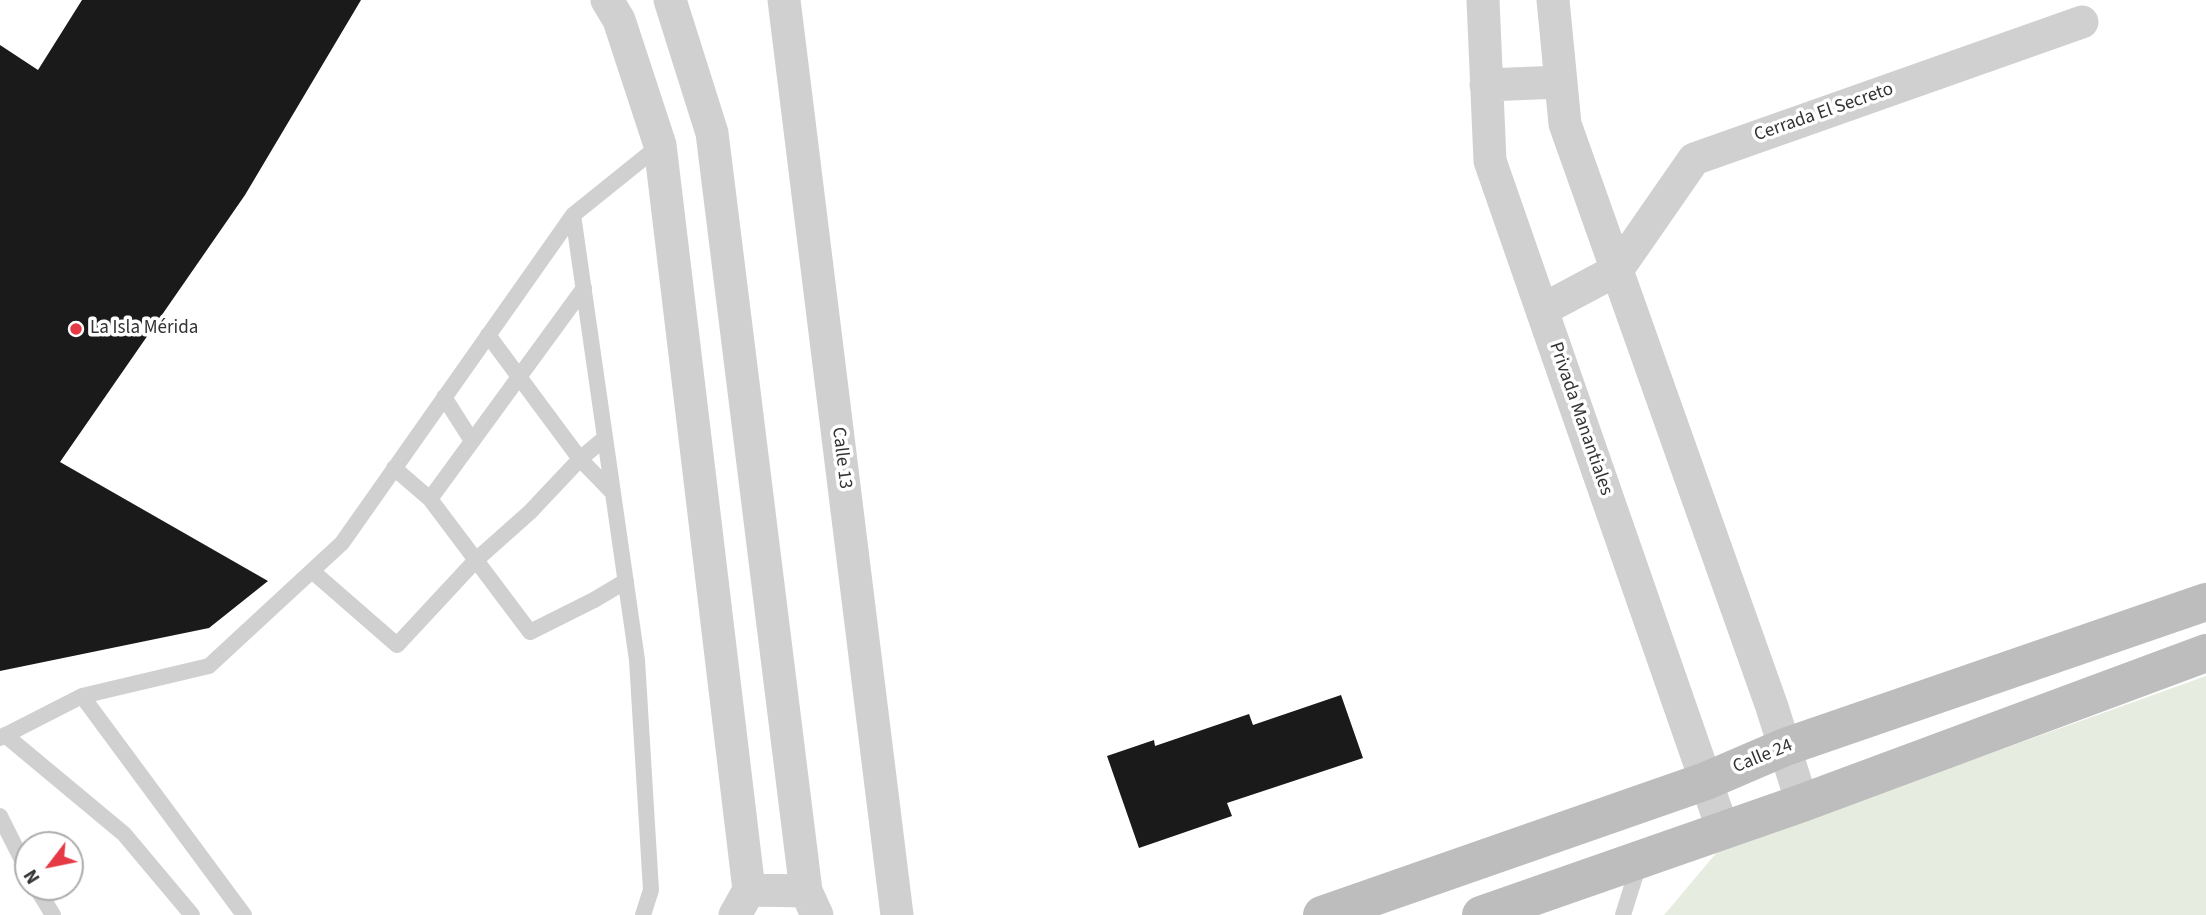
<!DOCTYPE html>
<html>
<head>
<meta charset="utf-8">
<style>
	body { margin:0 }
	#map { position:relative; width:2206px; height:915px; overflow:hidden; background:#fff; font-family:"Source Sans 3",sans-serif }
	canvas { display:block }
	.north { position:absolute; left:14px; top:831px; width:70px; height:70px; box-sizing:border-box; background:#fff; border:2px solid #adadad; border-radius:50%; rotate:238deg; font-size:19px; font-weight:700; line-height:28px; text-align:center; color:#333 }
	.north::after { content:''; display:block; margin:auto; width:24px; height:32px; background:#e63946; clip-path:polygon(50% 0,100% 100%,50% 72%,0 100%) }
</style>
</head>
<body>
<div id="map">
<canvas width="2206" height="915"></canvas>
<div class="north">N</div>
</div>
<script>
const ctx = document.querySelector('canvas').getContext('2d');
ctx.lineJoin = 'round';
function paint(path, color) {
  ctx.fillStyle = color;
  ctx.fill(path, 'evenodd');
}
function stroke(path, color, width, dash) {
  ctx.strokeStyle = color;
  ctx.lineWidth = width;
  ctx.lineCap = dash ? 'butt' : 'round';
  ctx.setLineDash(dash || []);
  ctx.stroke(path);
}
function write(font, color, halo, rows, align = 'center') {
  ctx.font = font + ' "Source Sans 3",sans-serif';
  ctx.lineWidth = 7;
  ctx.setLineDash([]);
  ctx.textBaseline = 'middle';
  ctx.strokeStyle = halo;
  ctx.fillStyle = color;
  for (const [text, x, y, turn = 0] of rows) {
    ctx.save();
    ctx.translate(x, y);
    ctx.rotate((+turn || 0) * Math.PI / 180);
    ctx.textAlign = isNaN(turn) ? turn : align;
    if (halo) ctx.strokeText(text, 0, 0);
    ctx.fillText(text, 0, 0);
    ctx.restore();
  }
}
paint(new Path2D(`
	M2206,676V915H1664L1718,851Z`), '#e6ecdf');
paint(new Path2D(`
	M82,0H361L245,195L60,462L268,581L209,628L0,671V45L38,70Z
	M1341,695L1363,758L1227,803L1232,816L1139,848L1107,756L1154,740L1155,746L1249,714L1253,725Z`), '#1a1a1a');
stroke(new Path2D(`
	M573,215L637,660L651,890L643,915
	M488,335L580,459L613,493
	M444,397L472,441
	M394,468L430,499L530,632L594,600L626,581
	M430,499L584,288
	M312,571L397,645L476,560L530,512L580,459L605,438
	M82,696L244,915
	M5,735L124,834L192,915
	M0,738L82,696L209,666L342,543L573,215L660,145
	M0,816L28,872
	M36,887L53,915
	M1623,915L1639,864`), '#d0d0d0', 16);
stroke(new Path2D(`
	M607,0L619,20L660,145L749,890L735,915
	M670,0L712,133L806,891L817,915
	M784,0L897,915
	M1483,0L1490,161L1723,830
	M1553,0L1565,124L1772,707L1802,803
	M1486,85L1561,82
	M1542,310L1617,270L1694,159L2082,22
	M749,890L806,891`), '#d0d0d0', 33);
stroke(new Path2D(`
	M1322,915L1706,781L1785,747L2206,602
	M1481,915L1802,803L2206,653`), '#bdbdbd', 38);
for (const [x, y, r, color] of [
	[76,329,7,"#e63946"]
]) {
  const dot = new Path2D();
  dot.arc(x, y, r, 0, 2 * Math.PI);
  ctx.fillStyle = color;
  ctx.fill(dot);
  stroke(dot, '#fff', 2.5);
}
write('19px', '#333', '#fff', [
	["Cerrada El Secreto",1824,113,-19],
	["Privada Manantiales",1580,419,71],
	["Calle 13",841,458,83],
	["Calle 24",1763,757,-22]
]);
write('19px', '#333', '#fff', [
	["La Isla Mérida",90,329]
], 'left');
</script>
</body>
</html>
